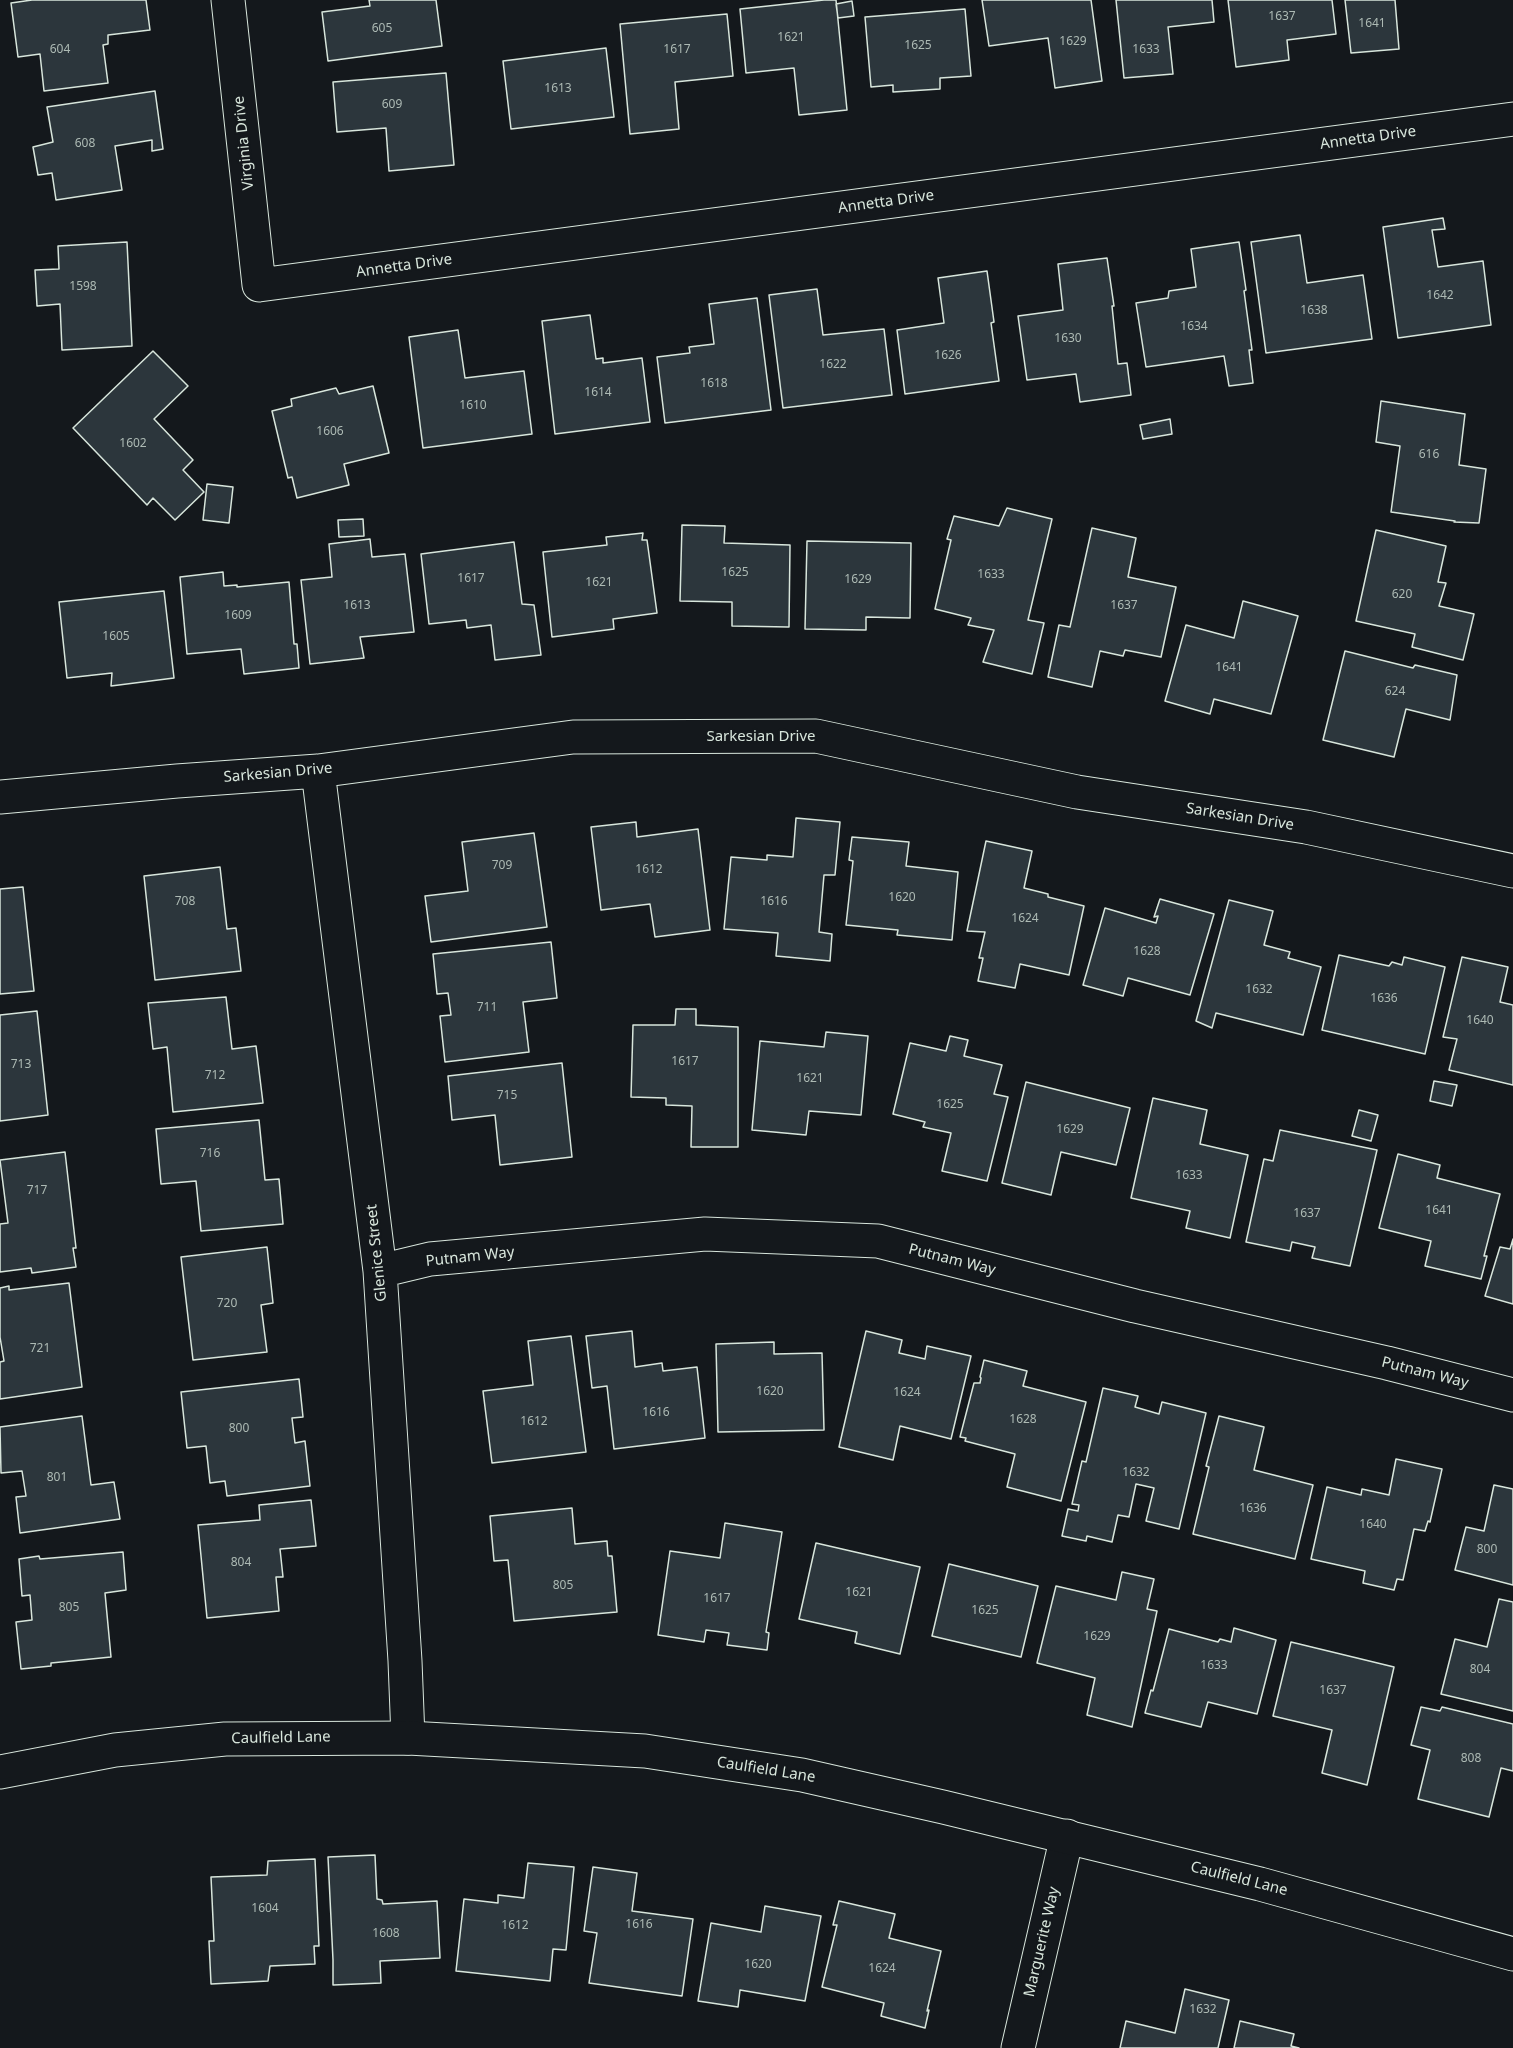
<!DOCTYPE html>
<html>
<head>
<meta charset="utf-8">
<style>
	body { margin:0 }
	canvas { display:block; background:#14181c }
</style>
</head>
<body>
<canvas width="1513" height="2048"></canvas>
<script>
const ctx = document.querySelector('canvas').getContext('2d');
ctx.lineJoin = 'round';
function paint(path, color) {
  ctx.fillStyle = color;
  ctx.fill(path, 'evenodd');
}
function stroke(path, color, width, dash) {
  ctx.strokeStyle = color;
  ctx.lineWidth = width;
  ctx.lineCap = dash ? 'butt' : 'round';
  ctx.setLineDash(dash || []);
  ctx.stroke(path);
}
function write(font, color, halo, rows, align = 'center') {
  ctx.font = font + ' "Noto Sans",sans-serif';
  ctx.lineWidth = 4.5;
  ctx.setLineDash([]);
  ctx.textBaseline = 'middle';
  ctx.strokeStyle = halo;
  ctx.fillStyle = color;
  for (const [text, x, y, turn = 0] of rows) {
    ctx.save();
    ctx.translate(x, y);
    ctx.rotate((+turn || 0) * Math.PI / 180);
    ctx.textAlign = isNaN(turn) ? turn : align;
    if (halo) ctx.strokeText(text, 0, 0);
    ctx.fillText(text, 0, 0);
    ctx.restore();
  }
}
const building = new Path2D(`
	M32,0H146L150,30L108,35V44L103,45L108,83L44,91L40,54L18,57L11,3Z
	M369,0H436L442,46L328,61L322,12L370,6Z
	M824,0H836L847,110L799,115L794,68L746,73L740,9Z
	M982,0H1091L1102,81L1055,88L1048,38L989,46Z
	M1116,0H1212L1214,22L1168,27L1173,74L1124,78Z
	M1228,0H1332L1336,34L1287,40L1289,60L1236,67Z
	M1345,0H1395L1399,49L1351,53Z
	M852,1L854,16L838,18L836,4Z
	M965,9L971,76L940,78V89L893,92V85L871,87L865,17Z
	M727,14L733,76L675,82L679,129L630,134L620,24Z
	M606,48L614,117L511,129L503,61Z
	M446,73L454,165L389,171L386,128L337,132L333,82Z
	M155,91L163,149L152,151V140L115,146L122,190L56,200L52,173L38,175L33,147L53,142L47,107Z
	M1443,218L1445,229L1432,230L1438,267L1483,261L1491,325L1398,338L1383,227Z
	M1300,235L1307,283L1363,275L1372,339L1266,353L1251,242Z
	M127,242L132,346L62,350L60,304L37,306L35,270L59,269L58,246Z
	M1239,242L1246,290L1244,291L1252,350H1249L1253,383L1229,386L1224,356L1146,367L1136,303L1168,298L1169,291L1196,287L1191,249Z
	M1107,258L1114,306H1112L1118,364L1127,363L1131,395L1080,402L1076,374L1027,380L1018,316L1063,310L1058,264Z
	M987,271L994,322L991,323L999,381L905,394L897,330L944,323L938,278Z
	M817,289L823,335L884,329L892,395L783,408L769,295Z
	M757,298L771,410L665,423L657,357L690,353L689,347L714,344L709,304Z
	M590,315L596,359L603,358V363L642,358L650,422L555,434L542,321Z
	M458,330L465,378L524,371L532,434L423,448L409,337Z
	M153,351L188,386L154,419L193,460L183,470L204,492L175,520L153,498L147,505L73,428Z
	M373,386L389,453L344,464L349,485L297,498L292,477L288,478L272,411L292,406L291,399L336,388L339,394Z
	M1381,401L1465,414L1459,465L1486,469L1479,523L1454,522L1455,521L1391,512L1400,446L1376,442Z
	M1170,419L1172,434L1143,439L1140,425Z
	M207,484L233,487L229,523L203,520Z
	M1007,508L1052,519L1028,620L1044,623L1032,674L983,662L994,630L968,625L971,618L935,609L951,540L947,539L954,516L999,526Z
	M363,519L364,536L339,537L338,520Z
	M682,525L725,526L724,543L790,545L789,627L732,626V602L680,601Z
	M1092,528L1136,538L1128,577L1176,587L1161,657L1125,650L1123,656L1100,651L1092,687L1048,677L1059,625L1070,627Z
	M1376,530L1446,546L1438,582L1446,583L1439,606L1474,614L1463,660L1412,647L1415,634L1356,621Z
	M643,533L642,540H647L657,613L613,619L614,629L552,637L543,552L607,545L606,537Z
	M370,539L372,557L405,554L414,632L360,637L364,658L310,664L301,580L332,577L329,544Z
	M807,541L911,543L910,618L866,617V630L805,629Z
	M514,542L522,604L534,605L541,655L495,660L491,625L467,628L466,620L429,624L421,554Z
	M223,572L224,586L237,585V587L289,582L294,644H297L299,668L244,674L241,649L187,654L180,577Z
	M164,591L174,678L111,686L112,673L67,678L59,602Z
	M1243,601L1298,616L1271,714L1214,699L1210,714L1165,701L1186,625L1234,638Z
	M1345,651L1413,668L1415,665L1457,675L1450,720L1406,709L1394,757L1323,740Z
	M796,818L840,822L835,875H824L819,932L832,934L830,961L776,956L778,933L724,929L731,857L767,860V855L793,857Z
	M636,822L637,837L698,829L710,930L655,937L650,904L601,910L591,827Z
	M534,833L547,927L431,942L425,896L468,891L462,842Z
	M852,837L909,842L906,866L958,872L952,940L897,935L898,930L846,925L853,861L849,860Z
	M986,841L1032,851L1024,888L1048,894V897L1084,906L1069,975L1020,964L1015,988L978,981L983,958H979L985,932L967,931Z
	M220,867L227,929L236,928L241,971L155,980L144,876Z
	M23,887L34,991L0,994V889Z
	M1160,899L1214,914L1190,995L1128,978L1123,996L1083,985L1105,908L1156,923L1158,916L1154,917Z
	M1229,900L1273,911L1264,945L1290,952L1288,958L1321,967L1303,1035L1216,1013L1212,1028L1196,1021Z
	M551,942L557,998L523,1002L529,1052L445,1062L440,1016L451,1015L448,993L437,994L433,954Z
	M1339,955L1389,966L1392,962L1402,965L1404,957L1445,967L1425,1054L1322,1030Z
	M1462,957L1508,967L1500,1002L1513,1005V1085L1449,1070L1457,1039L1443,1037Z
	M226,997L232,1049L256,1046L263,1103L173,1112L167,1047L153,1049L148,1003Z
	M676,1009H696V1025L738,1027V1147H691L692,1106L666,1105V1098L631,1097L633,1025H675Z
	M37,1011L48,1115L0,1121V1015Z
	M826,1032L868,1036L861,1115L809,1111L806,1135L752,1130L760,1041L824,1047Z
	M950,1036L968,1040L964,1056L1002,1065L994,1094L1008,1097L987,1181L942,1171L951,1133L923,1127L925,1122L893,1114L910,1043L946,1051Z
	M562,1063L572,1157L500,1165L495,1115L452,1120L448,1076Z
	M1434,1081L1457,1085L1452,1106L1430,1101Z
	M1026,1082L1130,1108L1116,1165L1061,1152L1051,1195L1002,1183Z
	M1153,1098L1207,1110L1200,1144L1248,1155L1230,1238L1186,1228L1190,1211L1131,1198Z
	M1359,1110L1378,1115L1371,1141L1352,1136Z
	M259,1120L265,1180L279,1179L283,1224L201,1231L196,1181L161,1184L156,1129Z
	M1280,1130L1377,1150L1350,1266L1312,1258L1315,1247L1292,1242L1290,1251L1246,1242L1264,1159L1273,1161Z
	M65,1152L76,1248H73L76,1267L32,1273L31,1268L0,1272V1224L8,1223L0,1160Z
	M1398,1154L1440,1165L1437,1178L1500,1194L1484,1256H1487L1481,1279L1425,1266L1431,1241L1379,1228Z
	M1513,1239V1304L1485,1296L1500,1247L1510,1249Z
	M267,1247L273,1303L261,1305L267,1352L193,1360L181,1257Z
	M69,1283L82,1387L0,1399V1362L4,1361L0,1337V1288L9,1286V1290Z
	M632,1331L635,1367L662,1363L663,1371L697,1367L705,1438L614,1449L607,1386L592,1388L586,1336Z
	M866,1331L902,1340L899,1353L925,1359L927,1346L971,1356L951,1439L900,1426L893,1460L839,1447Z
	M571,1336L586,1452L492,1463L483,1391L533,1385L528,1341Z
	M774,1342V1354L822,1353L824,1430L718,1432L716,1344Z
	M984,1360L1027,1371L1023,1386L1086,1402L1061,1501L1007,1487L1015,1454L965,1441L966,1438L960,1437L974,1383H980L981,1378L980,1377Z
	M299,1379L303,1417L292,1418L295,1443L305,1441L310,1486L227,1496L225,1481L210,1483L206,1446L187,1448L181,1392Z
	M1103,1388L1138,1396L1135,1407L1159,1414L1162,1402L1206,1413L1179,1529L1146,1521L1154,1488L1136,1484L1129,1517L1118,1515L1112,1542L1087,1536L1086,1541L1062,1536L1068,1509L1078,1511L1079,1505L1072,1504L1082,1461L1086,1462Z
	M82,1416L91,1485L114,1482L120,1519L20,1533L16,1497L26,1496L22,1471L1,1473L0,1427Z
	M1219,1416L1264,1427L1254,1470L1313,1485L1295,1559L1193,1534L1209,1467L1206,1466Z
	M1396,1459L1442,1469L1430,1522L1428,1521L1425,1531L1414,1529L1403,1580L1397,1579L1394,1590L1363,1583L1365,1571L1311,1559L1327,1487L1361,1495L1362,1489L1389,1495Z
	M1494,1485L1513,1489V1585L1455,1570L1466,1527L1484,1531Z
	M311,1500L316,1546L280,1549L283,1577H276L279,1611L207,1618L198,1525L260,1520L259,1505Z
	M572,1508L575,1544L607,1541L608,1556H612L617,1612L514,1621L508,1560L494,1561L490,1516Z
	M725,1523L782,1532L766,1632L769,1633L767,1650L727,1645L729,1633L706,1630L704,1642L658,1635L670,1551L720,1558Z
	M816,1543L920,1567L900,1654L855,1643L857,1632L799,1619Z
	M123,1552L126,1590L105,1593L111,1657L51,1663V1666L21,1669L16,1622L32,1620L30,1595L22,1596L19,1559L39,1556L40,1559Z
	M949,1564L1038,1586L1021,1657L932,1636Z
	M1122,1572L1154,1579L1147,1609L1157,1611L1132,1727L1087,1715L1095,1678L1037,1663L1056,1586L1116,1600Z
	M1499,1599L1513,1602V1711L1441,1694L1455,1639L1487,1647Z
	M1234,1628L1276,1640L1257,1714L1208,1702L1201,1727L1145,1713L1151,1690L1153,1691L1169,1629L1218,1642L1220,1639L1231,1642Z
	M1291,1642L1394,1667L1367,1785L1322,1773L1332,1730L1273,1716Z
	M1421,1707L1440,1711L1442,1707L1513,1724V1771L1501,1768L1489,1817L1418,1799L1430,1750L1411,1745Z
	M375,1855L377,1899L382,1900L383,1904L437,1901L440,1958L380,1961L381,1983L333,1985V1960L328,1857Z
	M315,1859L319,1946H314L315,1964L270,1966L268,1981L211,1984L209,1941H214L211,1877L267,1875L268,1861Z
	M528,1863L574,1867L566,1950L553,1949L550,1981L456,1971L464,1899L498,1903V1895L524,1898Z
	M593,1867L637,1873L632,1911L693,1919L682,1996L589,1983L597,1933L584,1931Z
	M839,1901L895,1914L889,1938L941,1951L927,2011L929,2010L925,2028L881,2016L884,2003L822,1987L837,1925H833Z
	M765,1906L821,1916L805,2001L740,1990L738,2007L698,2001L711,1923L761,1932Z
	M1185,1989L1229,2000L1218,2048H1120L1126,2021L1175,2033Z
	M1240,2021L1294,2034L1291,2046L1299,2048H1234Z`);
paint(building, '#2c363c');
stroke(building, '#d8e6dc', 1.5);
const minor = new Path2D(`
	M228,0L259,285L1513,119
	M318,771L380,1271L405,1661L408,1738
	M0,797L177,781L318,771L573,737L816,736L1077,792L1306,827L1513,871
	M380,1271L430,1259L705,1234L878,1241L1135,1306L1387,1363L1513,1395
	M1018,2048L1067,1836`);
const secondary = new Path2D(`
	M0,1772L115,1750L225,1739L408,1738L645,1751L802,1775L943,1807L1260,1884L1513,1954`);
stroke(minor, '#d8e6dc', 35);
stroke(secondary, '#d8e6dc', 35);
stroke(minor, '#14181c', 33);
stroke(secondary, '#14181c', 33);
write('12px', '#adbab4', null, [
	["1637",1282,17],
	["1641",1372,24],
	["605",382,29],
	["1621",791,38],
	["1629",1073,42],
	["1625",918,46],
	["604",60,50],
	["1617",677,50],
	["1633",1146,50],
	["1613",558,89],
	["609",392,105],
	["608",85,144],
	["1598",83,287],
	["1642",1440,296],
	["1638",1314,311],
	["1634",1194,327],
	["1630",1068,339],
	["1626",948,356],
	["1622",833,365],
	["1618",714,384],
	["1614",598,393],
	["1610",473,406],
	["1606",330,432],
	["1602",133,444],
	["616",1429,455],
	["1625",735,573],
	["1633",991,575],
	["1617",471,579],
	["1629",858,580],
	["1621",599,583],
	["620",1402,595],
	["1613",357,606],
	["1637",1124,606],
	["1609",238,616],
	["1605",116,637],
	["1641",1229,668],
	["624",1395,692],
	["709",502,866],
	["1612",649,870],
	["1620",902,898],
	["708",185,902],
	["1616",774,902],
	["1624",1025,919],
	["1628",1147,952],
	["1632",1259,990],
	["1636",1384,999],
	["711",487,1008],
	["1640",1480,1021],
	["1617",685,1062],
	["713",21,1065],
	["712",215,1076],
	["1621",810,1079],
	["715",507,1096],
	["1625",950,1105],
	["1629",1070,1130],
	["716",210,1154],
	["1633",1189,1176],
	["717",37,1191],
	["1641",1439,1211],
	["1637",1307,1214],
	["720",227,1304],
	["721",40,1349],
	["1620",770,1392],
	["1624",907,1393],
	["1616",656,1413],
	["1628",1023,1420],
	["1612",534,1422],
	["800",239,1429],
	["1632",1136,1473],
	["801",57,1478],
	["1636",1253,1509],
	["1640",1373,1525],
	["800",1487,1550],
	["804",241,1563],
	["805",563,1586],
	["1621",859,1593],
	["1617",717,1599],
	["805",69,1608],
	["1625",985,1611],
	["1629",1097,1637],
	["1633",1214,1666],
	["804",1480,1670],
	["1637",1333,1691],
	["808",1471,1759],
	["1604",265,1909],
	["1616",639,1925],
	["1612",515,1926],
	["1608",386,1934],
	["1620",758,1965],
	["1624",882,1969],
	["1632",1203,2010]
]);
write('15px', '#d8e6dc', '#14181c', [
	["Annetta Drive",1368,138,-8],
	["Virginia Drive",244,143,-96],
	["Annetta Drive",886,202,-8],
	["Annetta Drive",404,266,-8],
	["Sarkesian Drive",761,737],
	["Sarkesian Drive",278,773,-5],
	["Sarkesian Drive",1240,817,9],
	["Glenice Street",377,1253,-96],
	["Putnam Way",470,1257,-6],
	["Putnam Way",952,1260,14],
	["Putnam Way",1425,1373,14],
	["Caulfield Lane",281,1738,-1],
	["Caulfield Lane",766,1770,9],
	["Caulfield Lane",1239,1879,14],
	["Marguerite Way",1042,1942,-77]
]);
</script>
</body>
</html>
